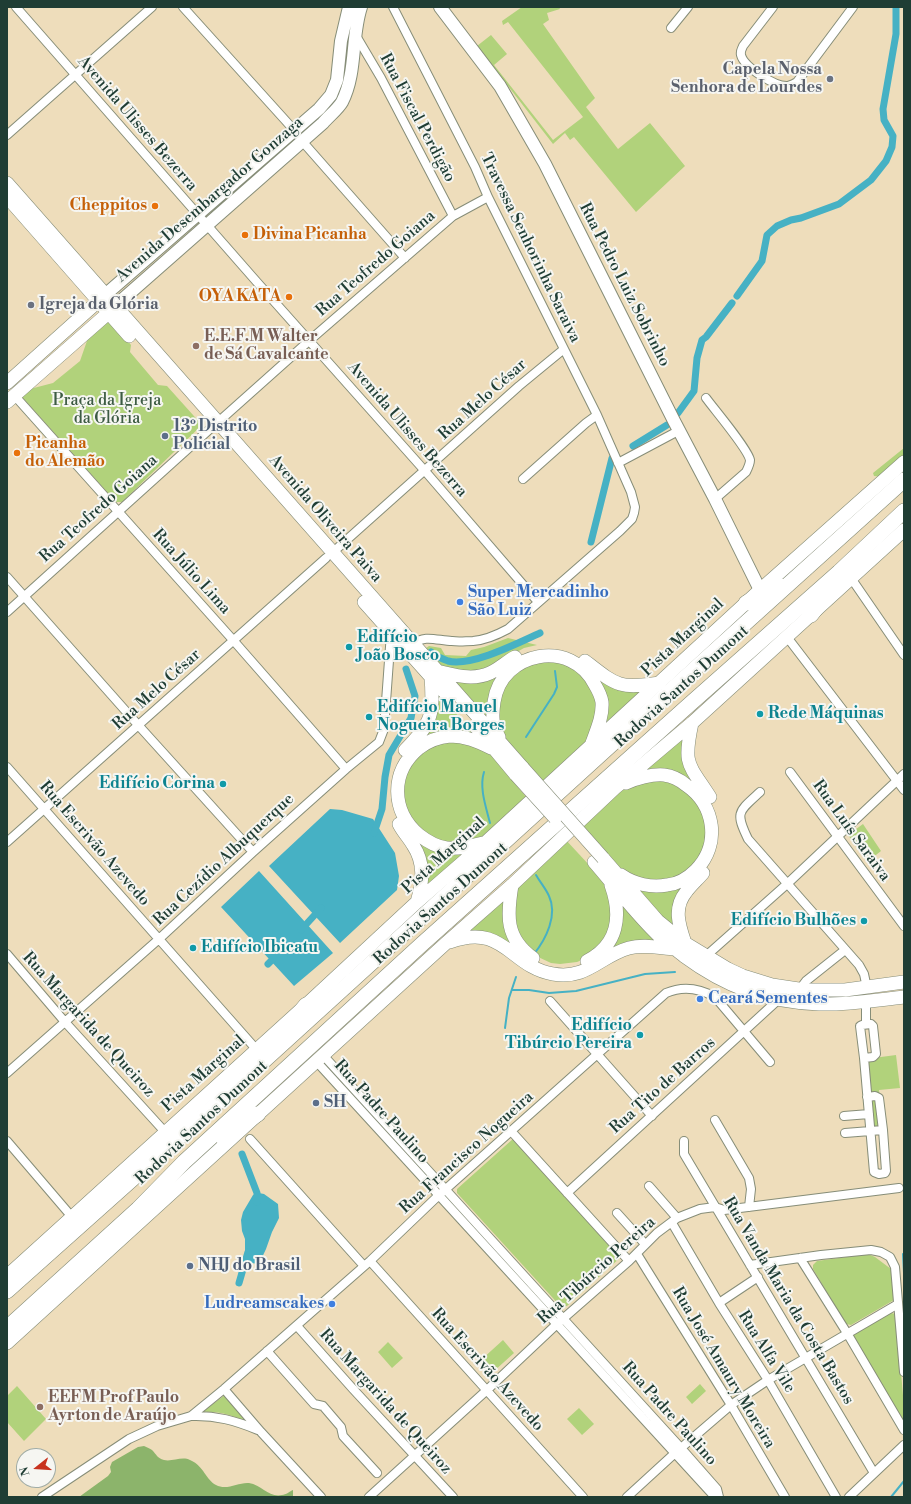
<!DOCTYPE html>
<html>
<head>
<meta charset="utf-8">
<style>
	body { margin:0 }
	#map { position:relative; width:911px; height:1504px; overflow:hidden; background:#edb; font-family:"Libre Bodoni",serif }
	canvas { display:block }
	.frame { position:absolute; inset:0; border:8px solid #1f3d34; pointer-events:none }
	.north { position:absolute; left:16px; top:1448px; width:40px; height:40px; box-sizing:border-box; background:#f6f6f2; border:1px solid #a0aca6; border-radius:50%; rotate:253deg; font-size:11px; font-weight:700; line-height:16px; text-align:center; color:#1f3d34 }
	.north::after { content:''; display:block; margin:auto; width:14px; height:18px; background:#c8321e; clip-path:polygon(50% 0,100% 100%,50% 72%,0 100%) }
</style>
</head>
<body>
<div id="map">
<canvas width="911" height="1504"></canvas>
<div class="frame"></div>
<div class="north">N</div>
</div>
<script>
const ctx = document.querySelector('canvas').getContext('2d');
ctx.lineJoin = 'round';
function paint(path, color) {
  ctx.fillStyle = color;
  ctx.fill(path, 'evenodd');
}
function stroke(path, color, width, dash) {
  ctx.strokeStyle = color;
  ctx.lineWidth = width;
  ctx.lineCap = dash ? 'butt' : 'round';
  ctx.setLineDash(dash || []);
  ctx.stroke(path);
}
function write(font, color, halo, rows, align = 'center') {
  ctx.font = font + ' "Libre Bodoni",serif';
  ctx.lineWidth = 4;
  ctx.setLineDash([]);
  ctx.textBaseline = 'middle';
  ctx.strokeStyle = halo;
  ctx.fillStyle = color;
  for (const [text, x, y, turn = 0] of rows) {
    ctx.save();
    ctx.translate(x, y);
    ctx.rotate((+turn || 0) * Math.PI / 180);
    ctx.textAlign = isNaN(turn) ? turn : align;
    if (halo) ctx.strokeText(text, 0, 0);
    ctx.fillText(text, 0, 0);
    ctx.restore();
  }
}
paint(new Path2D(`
	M522,7H559L560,9L547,13L549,20L543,24L595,98L586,107L618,149L650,123L685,166L636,212L574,137L570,140L565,133L553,144L477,46L491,35L507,54L494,65L553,140L583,117L508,22L503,25L502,21Z
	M107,320L112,321L131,345L130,352L158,385L167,386L202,425L122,502H116L22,397L30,389L53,383L80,361L88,338Z
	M904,448V458L883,477L874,476L873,473Z
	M508,638L537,645L524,648L480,673L446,669L423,650L429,646L441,648L445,655L466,656L471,650L484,647Z
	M536,651C555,649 574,654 588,667C596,675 604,683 616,687C627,691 638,690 649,689L601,731C603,721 605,711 604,701C603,692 598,683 593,676C564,639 508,648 492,692C488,703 490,715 491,726L447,677C489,691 501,662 536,651Z
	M558,660L587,678L598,709L590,739L543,784L501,735L496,719L501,687L525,664Z
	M435,689L477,738C471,736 465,734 459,733C446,732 433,735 422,743C379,770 388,838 438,851C449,853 460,852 471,850L421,895C428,877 427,858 415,842C411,837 406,832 402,826C393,813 391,794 394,779C401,740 443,739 435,689Z
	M686,732C671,782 722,792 717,835C715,846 712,858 705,867C689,890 665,897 676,931L646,902L633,887C737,914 742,756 639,774Z
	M453,739L485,750L491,755L527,798L487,836L472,843H437L405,813L402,781L421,751Z
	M656,778L680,784L704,811L706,846L692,869L668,882L628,877L580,827L624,788Z
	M863,824L881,851L867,862L848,835Z
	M565,839L603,880L610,895L613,903L608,936L584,959L577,962L560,964L551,963L536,956L514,931L517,889Z
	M509,892C504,905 503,921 509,934C536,999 632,972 619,899L662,945C647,943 632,943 617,949C610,952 605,957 599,961C586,970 572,974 556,973C529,970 524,954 504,942C490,934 476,934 460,936Z
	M896,1055L900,1088L879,1090L883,1127L873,1128L866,1059Z
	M514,1138L622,1256L567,1306L561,1307L457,1193V1189Z
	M868,1254L875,1257L891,1269L894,1300L851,1325L846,1324L813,1269V1265L817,1261Z
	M891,1313L896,1314L904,1407V1422L902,1423L853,1341V1335Z
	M503,1340L514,1353L493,1372L481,1360Z
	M388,1342L403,1358L392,1368L378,1352Z
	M700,1384L706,1391L692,1404L686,1397Z
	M17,1386L46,1419L24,1441L7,1422V1396Z
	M225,1395L250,1423C234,1416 220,1411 202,1412Z
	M579,1408L594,1424L582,1435L567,1419Z`), '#b1d27b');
paint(new Path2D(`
	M144,1446C147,1447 150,1449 152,1450C157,1455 157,1458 164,1460C172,1462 182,1456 190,1460C204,1466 206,1480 216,1485C227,1491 238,1482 249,1483C262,1485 269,1498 282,1495C286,1495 290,1491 293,1490V1496L292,1497H79L108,1476L111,1472L110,1467L112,1462L138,1447Z`), '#8cb46b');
paint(new Path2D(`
	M330,809L342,810L373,819L395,853L399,876L397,890L340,943L269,866Z
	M259,871L333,953L294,986L221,907Z
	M259,1193L264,1194L278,1204L279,1218L272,1232L266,1249L259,1264L251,1263L245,1260V1239L242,1231L241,1220L243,1212L253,1195Z`), '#46b1c4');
stroke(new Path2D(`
	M526,737L554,694L557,687L555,671
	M484,772C479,788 486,807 490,823
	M534,954C546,939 558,915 549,896C546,889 540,882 536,875
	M512,990H529L549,993L576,991L645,974L675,972
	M505,1028L509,998L516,977
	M903,1254L904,1273
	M891,1497L904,1481`), '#46b1c4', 2);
stroke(new Path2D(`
	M737,296L762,261L767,235L777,226L791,220L801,218L839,204L871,180L886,161L892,147L893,136L884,120L883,109L896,34V7
	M678,413L694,391L697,358L702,340L706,337L732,303
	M633,446L667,425
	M591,542L612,458
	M431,652C436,656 442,659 448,661C471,667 518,643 540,633
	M374,833L382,809L385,777L389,755L411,718L415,696L406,669
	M301,930L321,908
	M268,964L277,955
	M242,1154L257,1193V1202
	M239,1283L248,1252`), '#46b1c4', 7);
const street = new Path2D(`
	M16,7L256,281L425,471L538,602
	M183,7L294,130
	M393,7L475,167L488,197L597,415L631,492L635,507L634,513L632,519L620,531L508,629C497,635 486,640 473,641C466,641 459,642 452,641C439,641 424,634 414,644
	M773,7L743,46C742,49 740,51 741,55C744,67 775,87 788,86C791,85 794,84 797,82L853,7
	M671,28L688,7
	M355,34L381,78L453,216
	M7,135L152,7
	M302,141L405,258
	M14,395L233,640L346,769
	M706,398C714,409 748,449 750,460C750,464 748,468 746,472L715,499
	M217,423L310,340L453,216L488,197
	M618,463L680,430
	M523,479L586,423L597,415
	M332,553L519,386L564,349
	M7,577L139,726L253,852
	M851,578L904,655
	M7,612L211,428
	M787,637L904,790
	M7,767L256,1049
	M790,772L904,926
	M760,792C738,812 735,812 748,839L859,965L864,974L867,988
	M7,842C114,748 219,652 326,558
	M7,954L65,1022L165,1132
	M706,956L787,884L904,774
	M805,990L803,985L806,981L845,950
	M550,1001L652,1116
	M866,1002V1024
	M871,1024L873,1026L876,1054L873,1057L864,1058L860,1026L862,1025Z
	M323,1055L681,1448L717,1489L719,1497
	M316,1061L715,1497
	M7,1073L159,939L253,852L346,769L379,742L384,729L391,633
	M867,1097L875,1096L879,1098L883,1130
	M844,1116L869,1114
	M715,1120L749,1178L751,1189L749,1207
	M511,1131L629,1261
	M845,1133L883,1130L886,1171L885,1173L879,1174L874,1172C871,1134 867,1096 864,1058
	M250,1139L364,1266
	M7,1141L72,1217
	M684,1141V1154L874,1473
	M649,1186L677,1218
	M567,1193L778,1000
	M617,1213L645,1244
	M672,1223L719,1303L768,1380L836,1497
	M637,1254L731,1405L785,1497
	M800,1258L847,1333L904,1430
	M370,1261L583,1497
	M750,1265L821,1255L871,1250L881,1252L890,1257L895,1267L904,1372
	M719,1303L758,1277
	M297,1326L353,1389L453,1497
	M267,1351L314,1404L323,1406L341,1427L343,1436L377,1473
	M224,1389L261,1432L321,1497
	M191,1416C216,1415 236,1421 258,1430
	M42,1497L129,1439L157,1426L191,1416L224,1389L370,1261L438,1196L666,993C682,986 699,988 715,997L770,1062
	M369,1497L487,1390L557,1324L629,1261L657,1233L677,1218L700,1209L715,1207L724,1210L899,1188
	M627,1497L674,1454L731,1405L768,1380L898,1304
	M849,1497L904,1445`);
const secondary = new Path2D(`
	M440,7L500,86L545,164L674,421L715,499L760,590
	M105,295L319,109L331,95L337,80L341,41L349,7
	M115,306L323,123C329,116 338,109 342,102C357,73 351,37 361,7`);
const primary = new Path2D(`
	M7,183L523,768
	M7,197L129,336
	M7,383L104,296
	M7,402L114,308
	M364,602L447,695
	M585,661C617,686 619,689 660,683
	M437,671C455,675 472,681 490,673C499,669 506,662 515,657
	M692,723C683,765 688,763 710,797
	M476,727L516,775
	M499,737C492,726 492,715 494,702C501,651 572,638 595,685C598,690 601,696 602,702C603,716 597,729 592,743
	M405,750C432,723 434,715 431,677
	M399,824C403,832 409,838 413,845C425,863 423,882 417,902
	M483,843C471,846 459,849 447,848C436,847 428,842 419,835C391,811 390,772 419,748C428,741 439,737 450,736C465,736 477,741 491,748
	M603,858L658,921L685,943L728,969L743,976L772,985L805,990H845L904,982
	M594,862C614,885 633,910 654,931C663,941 674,948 684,956C726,987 767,1002 819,1004C848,1005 876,1000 904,997
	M621,875C634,884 651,888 667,885C679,884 688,878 696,870C721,844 715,805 686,785C680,780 672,776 664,775C651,774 638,778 626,783
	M512,885C507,915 505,938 533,958
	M450,942C504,922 510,967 553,974C587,980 600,956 629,948C644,944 660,948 675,949
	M685,943C679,925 673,908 686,892C691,885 698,879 703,873
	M587,961C618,945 622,916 611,885
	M7,1276L306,1005L417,902L485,843L760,590L904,462
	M7,1343L445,944L512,885L615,788L692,723L904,530`);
const highway = new Path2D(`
	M746,603L778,585
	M811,615L836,582
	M287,1029L306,1005
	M222,1137L258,1114
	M7,1291L212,1108L679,683L904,480
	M7,1328L138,1209L184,1162L422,944L690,704L839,572L904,511`);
stroke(street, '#868d78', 10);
stroke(secondary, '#868d78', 14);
stroke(primary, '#868d78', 14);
stroke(highway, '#868d78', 16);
stroke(street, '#fff', 8);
stroke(secondary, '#fff', 12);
stroke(primary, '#fff', 13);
stroke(highway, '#fff', 15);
const primaryBridge = new Path2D(`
	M523,768L603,858
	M516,775L555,818`);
stroke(primaryBridge, '#868d78', 14, []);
stroke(primaryBridge, '#fff', 13);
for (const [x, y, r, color] of [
	[830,79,4,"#6b7280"],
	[155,206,4,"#e8710a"],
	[245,235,4,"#e8710a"],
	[289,297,4,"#e8710a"],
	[31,305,4,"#6b7280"],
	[196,346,4,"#8d6e63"],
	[165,436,4,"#5c6f8a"],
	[17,453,4,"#e8710a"],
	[460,602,4,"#3f7fe0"],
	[349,647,4,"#0f9aa8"],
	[760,714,4,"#0f9aa8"],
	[369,717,4,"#0f9aa8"],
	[223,784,4,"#0f9aa8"],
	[864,921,4,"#0f9aa8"],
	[193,948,4,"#0f9aa8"],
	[700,999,4,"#3f7fe0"],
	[640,1035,4,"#0f9aa8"],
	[316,1103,4,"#5c6f8a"],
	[190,1266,4,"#5c6f8a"],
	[332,1304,4,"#3f7fe0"],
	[40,1407,4,"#8d6e63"]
]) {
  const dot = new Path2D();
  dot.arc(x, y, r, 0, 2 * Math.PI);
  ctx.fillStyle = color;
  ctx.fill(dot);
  stroke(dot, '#f6f6f2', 1.5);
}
write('bold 16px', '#5b616d', '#f6f6f2', [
	["Capela Nossa",822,70],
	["Senhora de Lourdes",822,88],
	["Igreja da Glória",39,305,"left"]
], 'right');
write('16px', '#1f3d34', '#f6f6f2', [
	["Rua Fiscal Perdigão",417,118,62],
	["Avenida Ulisses Bezerra",137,124,49],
	["Avenida Desembargador Gonzaga",210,200,-41],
	["Travessa Senhorinha Saraiva",530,248,64],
	["Rua Teofredo Goiana",376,264,-41],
	["Rua Pedro Luiz Sobrinho",624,285,63],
	["Rua Melo César",483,400,-42],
	["Avenida Ulisses Bezerra",407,430,49],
	["Rua Teofredo Goiana",99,509,-42],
	["Avenida Oliveira Paiva",325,519,49],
	["Rua Júlio Lima",191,572,48],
	["Pista Marginal",683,638,-43],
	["Rodovia Santos Dumont",682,687,-42],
	["Rua Melo César",157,690,-42],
	["Rua Luís Saraiva",851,831,54],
	["Rua Escrivão Azevedo",94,844,49],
	["Pista Marginal",444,856,-42],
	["Rua Cezídio Albuquerque",224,860,-43],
	["Rodovia Santos Dumont",441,904,-42],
	["Rua Margarida de Queiroz",88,1025,48],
	["Pista Marginal",204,1074,-42],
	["Rua Tito de Barros",663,1086,-42],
	["Rua Padre Paulino",381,1112,48],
	["Rodovia Santos Dumont",202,1123,-43],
	["Rua Francisco Nogueira",467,1153,-42],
	["Rua Tibúrcio Pereira",597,1271,-42],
	["Rua Vanda Maria da Costa Bastos",788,1301,59],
	["Rua Alfa Vile",766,1352,58],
	["Rua José Amaury Moreira",723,1368,59],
	["Rua Escrivão Azevedo",487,1370,48],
	["Rua Margarida de Queiroz",385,1402,48],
	["Rua Padre Paulino",669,1414,48]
]);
write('bold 16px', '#c56008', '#f6f6f2', [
	["Cheppitos",147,206],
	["Divina Picanha",253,235,"left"],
	["OYA KATA",281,297],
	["Picanha",25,444,"left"],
	["do Alemão",25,462,"left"]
], 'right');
write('bold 16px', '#785e54', '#f6f6f2', [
	["E.E.F.M Walter",204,337],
	["de Sá Cavalcante",204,355],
	["EEFM Prof Paulo",48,1398],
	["Ayrton de Araújo",48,1416]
], 'left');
write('16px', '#3c5b42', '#f6f6f2', [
	["Praça da Igreja",107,401],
	["da Glória",107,419]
]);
write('bold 16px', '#4e5e75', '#f6f6f2', [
	["13º Distrito",173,427],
	["Policial",173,445],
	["SH",324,1103],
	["NHJ do Brasil",198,1266]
], 'left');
write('bold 16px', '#366cbe', '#f6f6f2', [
	["Super Mercadinho",468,593],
	["São Luiz",468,611],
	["Ceará Sementes",708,999],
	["Ludreamscakes",324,1304,"right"]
], 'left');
write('bold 16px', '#0d838f', '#f6f6f2', [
	["Edifício",357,638],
	["João Bosco",357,656],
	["Edifício Manuel",377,708],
	["Nogueira Borges",377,726],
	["Rede Máquinas",768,714],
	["Edifício Corina",215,784,"right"],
	["Edifício Bulhões",856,921,"right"],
	["Edifício Ibicatu",201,948],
	["Edifício",632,1026,"right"],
	["Tibúrcio Pereira",632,1044,"right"]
], 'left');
</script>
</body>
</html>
